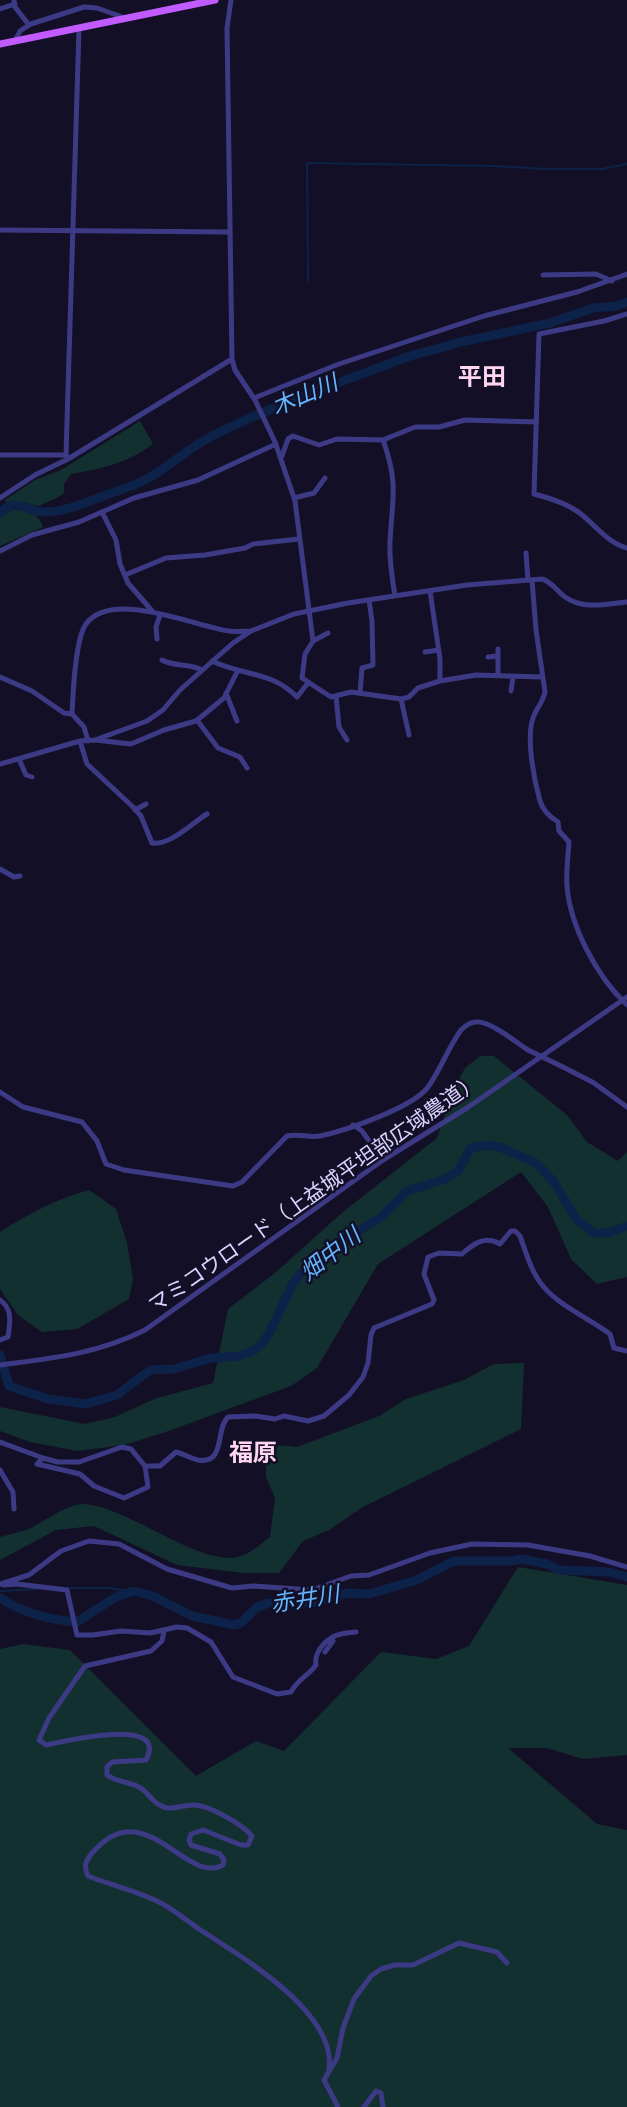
<!DOCTYPE html>
<html>
<head>
<meta charset="utf-8">
<style>
	body { margin:0 }
	canvas { display:block; background:#130f26 }
</style>
</head>
<body>
<canvas width="627" height="2107"></canvas>
<script>
const ctx = document.querySelector('canvas').getContext('2d');
ctx.lineJoin = 'round';
function paint(path, color) {
  ctx.fillStyle = color;
  ctx.fill(path, 'evenodd');
}
function stroke(path, color, width, dash) {
  ctx.strokeStyle = color;
  ctx.lineWidth = width;
  ctx.lineCap = dash ? 'butt' : 'round';
  ctx.setLineDash(dash || []);
  ctx.stroke(path);
}
function write(font, color, halo, rows, align = 'center') {
  ctx.font = font + ' "Noto Sans","Noto Sans JP",sans-serif';
  ctx.lineWidth = 5;
  ctx.setLineDash([]);
  ctx.textBaseline = 'middle';
  ctx.strokeStyle = halo;
  ctx.fillStyle = color;
  for (const [text, x, y, turn = 0] of rows) {
    ctx.save();
    ctx.translate(x, y);
    ctx.rotate((+turn || 0) * Math.PI / 180);
    ctx.textAlign = isNaN(turn) ? turn : align;
    if (halo) ctx.strokeText(text, 0, 0);
    ctx.fillText(text, 0, 0);
    ctx.restore();
  }
}
paint(new Path2D(`
	M140,421L153,444C128,463 101,469 71,474L64,484V493C56,500 48,501 39,506L22,502L6,503L5,500L35,480L61,470Z
	M12,510C28,511 37,511 43,527L0,546V518Z
	M480,1056H494L567,1115L587,1142L618,1161L627,1152V1277L597,1284L571,1259L548,1207L521,1172L378,1264L317,1368L291,1386L163,1433L124,1445L77,1451L30,1442L0,1431V1407L85,1424L115,1417L154,1399L213,1383L228,1309L275,1273L343,1212L437,1138L456,1084L465,1068Z
	M89,1190L116,1209L127,1243L133,1279L129,1299L77,1329L42,1332L18,1315L0,1289V1232C28,1214 56,1199 89,1190Z
	M524,1363L521,1429L361,1508L329,1530L303,1541L279,1573H244L177,1565L94,1526L56,1530L0,1560V1537C10,1534 21,1532 31,1528C44,1521 70,1503 84,1504C131,1507 205,1572 244,1555C253,1551 262,1543 270,1537L275,1498L266,1477V1444L297,1447L379,1416L406,1399L464,1380L494,1364Z
	M518,1567L627,1585V1755L583,1759L547,1748H508L597,1824L627,1830V2107H0V1649L23,1644L70,1650L196,1776L256,1741L284,1751L381,1652L436,1659L469,1646Z`), '#12302f');
stroke(new Path2D(`
	M308,282L307,163L494,166L547,169H602L627,164
	M67,1588H109L128,1591
	M0,1591L37,1589`), '#0c2248', 2);
stroke(new Path2D(`
	M0,513C16,496 26,512 44,512C71,512 100,496 126,488C160,477 181,452 212,436C276,404 344,381 410,356C426,351 441,349 456,343L550,323L593,308L617,306L627,302
	M0,1355L9,1386L48,1399L86,1404L117,1395L150,1370L174,1369L211,1358L239,1356L253,1351L262,1344L270,1332L291,1287L300,1274L345,1239L380,1218L407,1191L445,1179L458,1171L470,1149L474,1147L489,1145L502,1148L536,1163L554,1182L576,1219L594,1233H609L627,1226
	M0,1598C23,1613 50,1620 77,1622L116,1597L133,1591L153,1596L192,1616L235,1625L241,1623L256,1608L268,1603H313L348,1593L369,1594L417,1580L454,1561H512L522,1559L547,1564L559,1570L609,1572L627,1577`), '#0c2248', 9);
stroke(new Path2D(`
	M14,0L15,7L29,25
	M231,0L227,28L232,359L235,370L255,400L275,442L295,501L313,641L305,654L302,678L331,697L351,692L401,699L409,697L418,688L440,681L476,675L542,677
	M0,9L15,4
	M15,41L20,31L31,24L84,7L97,8L125,18
	M0,230L229,232
	M543,275L596,274L612,281
	M627,314L604,321L539,334L534,494C550,498 568,504 581,514C596,526 608,543 627,548
	M254,398L339,364L484,316L577,292L627,274
	M383,440C399,484 392,499 390,542C389,560 392,578 395,596
	M0,455H66L67,456
	M66,455L79,29
	M282,456L288,439L293,436L319,445L337,439L383,440L415,427H439L465,420L537,422
	M0,498L35,475L68,459L232,359
	M294,498L314,493L325,478
	M102,512L116,540L120,564L128,583L153,612
	M0,551L32,535L79,522L134,498L198,480L276,444
	M526,553L528,580
	M125,575L166,558L205,555L245,548L253,544L299,539
	M532,580L536,630L545,692C543,702 536,709 533,718C526,739 534,780 540,801C543,811 550,817 558,822L559,831L569,842C568,856 566,872 567,886C570,926 597,977 627,1005
	M430,591L440,659V681
	M157,639L156,627L160,615
	M313,641L328,633
	M425,652L439,650
	M488,657L498,656
	M162,660C174,667 189,663 202,670
	M212,661C243,676 272,671 297,697L308,683
	M498,675V649
	M0,677L32,691L64,713L72,714L84,727L88,741
	M511,691L513,677
	M226,693L237,721
	M360,693L362,668L373,665L372,621L369,600
	M336,696L339,727L347,740
	M401,699L409,735
	M72,714C73,694 75,639 86,624C112,589 194,626 229,631C236,632 244,631 251,631
	M197,720L218,748L240,757L247,768
	M95,740L131,744L164,730L196,721L224,698L237,672
	M80,741L87,764L133,807L141,816L152,843C170,846 192,823 207,814
	M19,759L26,775L32,777
	M0,764L80,741L95,740L147,721L163,710L180,690L233,643L251,631L294,614L348,603L467,585L542,579C552,582 557,591 565,597C583,610 606,604 627,602
	M135,810L146,804
	M0,869L14,877L20,876
	M563,1067L594,1083L627,1107
	M0,1092L23,1107L82,1122L97,1141L106,1164L124,1170L233,1186L242,1182L287,1136C298,1133 309,1138 320,1136C345,1131 414,1107 428,1087C441,1069 448,1048 461,1030C465,1026 471,1022 476,1022C489,1020 517,1043 528,1050
	M353,1125L362,1131L383,1160
	M0,1300C13,1309 10,1323 8,1337L0,1340
	M0,1365C53,1358 97,1354 145,1330L383,1160L467,1108L627,997
	M0,1442L43,1458L37,1464L80,1474L94,1486L124,1498L148,1487L145,1466H160L176,1452C184,1454 190,1458 198,1460C226,1465 215,1429 228,1417L255,1416L275,1419L284,1416L308,1421L324,1416L349,1395L363,1377L368,1363L371,1335L374,1328L432,1304L434,1300L424,1274L428,1257L439,1253L462,1254C473,1244 485,1235 500,1244L511,1231H515L520,1236C526,1252 531,1272 543,1286C559,1306 589,1318 610,1334L614,1348L627,1351
	M43,1458L58,1462H79L122,1447L131,1449L145,1466
	M0,1470L13,1492L14,1509
	M0,1584L29,1575L61,1551L89,1541L119,1544L167,1569L232,1588L253,1586L312,1590L351,1576L369,1575L430,1553L472,1544L528,1545L590,1556L627,1567
	M3,1585L17,1584L67,1590L77,1635H93L121,1631L150,1633L177,1627L187,1628L211,1642L233,1677L277,1694L291,1692C297,1680 308,1676 316,1665C314,1654 323,1642 333,1637C339,1633 349,1633 356,1632
	M164,1631L162,1641L151,1651L85,1666L49,1718L39,1740L46,1745C62,1742 170,1715 146,1760L112,1762L107,1767V1775C117,1783 132,1781 142,1789C150,1795 156,1807 168,1808C176,1809 186,1804 195,1805C210,1806 242,1824 252,1836L248,1845H241L203,1830L191,1834L189,1840L191,1845L220,1854L224,1860L223,1865C186,1886 145,1792 93,1852C86,1860 83,1866 88,1876C111,1885 136,1891 159,1902C173,1909 186,1920 199,1929C240,1956 337,2012 329,2069
	M325,1652L333,1641
	M338,2107L324,2080L337,2058L343,2028L354,1999L371,1976L381,1969L395,1965H413L459,1943L497,1952L507,1963
	M364,2107L376,2091L381,2093L383,2107`), '#3d3a85', 5);
stroke(new Path2D(`
	M0,44L215,0`), '#c25bff', 7);
stroke(new Path2D(`
	M528,1050L563,1067`), '#3d3a85', 5);
write('21px', '#d9d4ff', '#130f26', [
	["マミコウロード（上益城平坦部広域農道）",315,1194,-35]
]);
write('italic 23px', '#62b6ff', '#130f26', [
	["木山川",305,396,-23],
	["畑中川",331,1255,-38],
	["赤井川",305,1600,-9]
]);
write('bold 24px', '#ffd6f0', '#130f26', [
	["平田",482,378],
	["福原",253,1454]
]);
</script>
</body>
</html>
